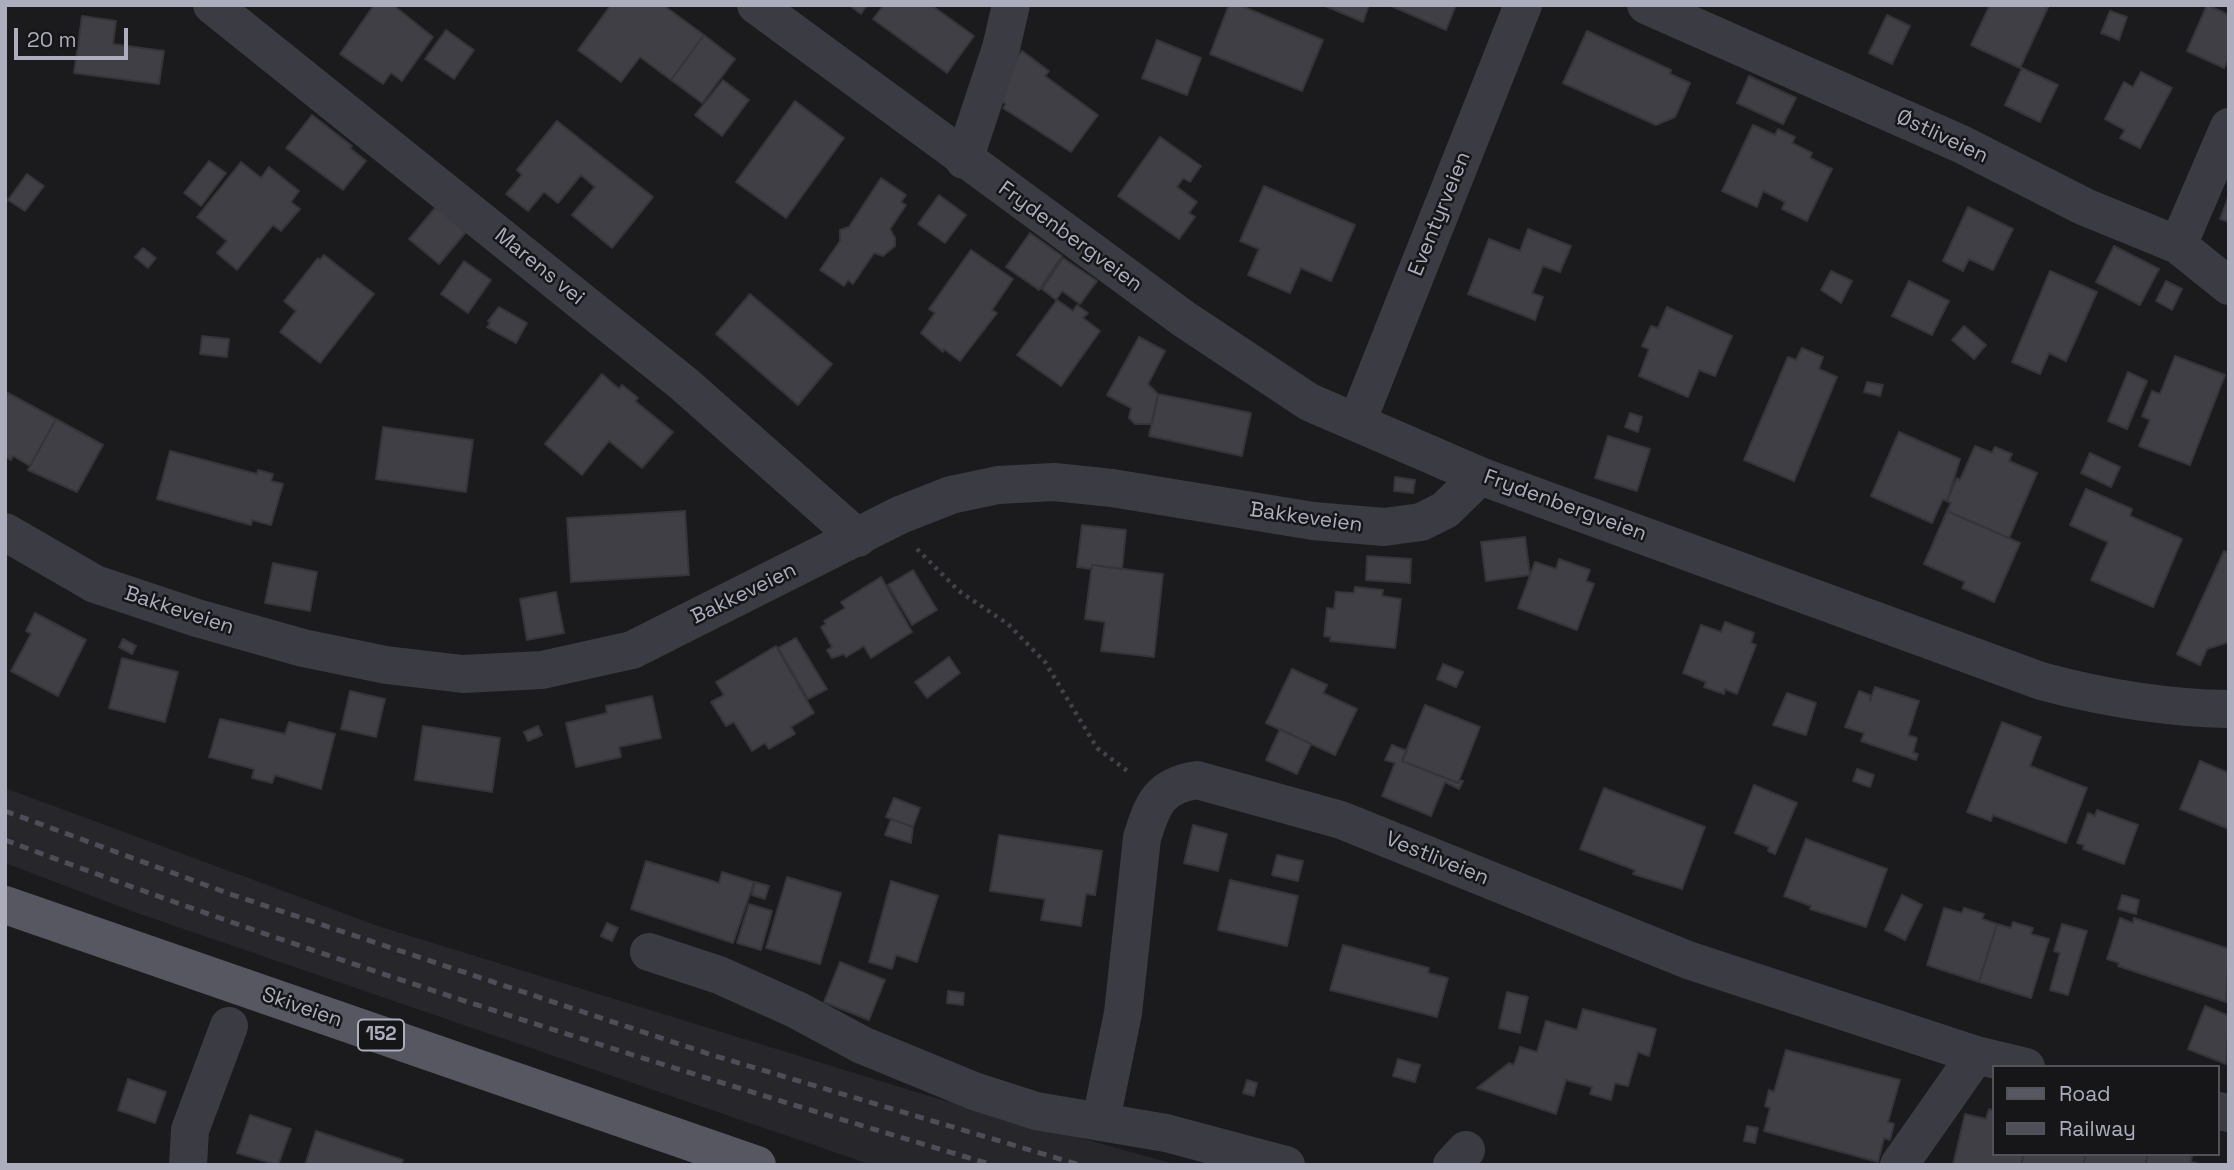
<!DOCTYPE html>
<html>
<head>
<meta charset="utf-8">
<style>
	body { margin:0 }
	#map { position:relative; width:2234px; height:1170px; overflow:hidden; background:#1b1a1d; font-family:"Space Grotesk",sans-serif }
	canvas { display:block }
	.frame { position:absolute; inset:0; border:7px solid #acaebe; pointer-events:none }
	.legend { position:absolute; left:1992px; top:1065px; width:228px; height:91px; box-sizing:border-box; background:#161518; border:2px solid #52525a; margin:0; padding:9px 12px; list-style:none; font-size:21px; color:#acaebe }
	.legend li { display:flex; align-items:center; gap:14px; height:35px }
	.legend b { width:35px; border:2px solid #52525a }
	.scale { position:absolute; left:14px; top:28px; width:114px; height:32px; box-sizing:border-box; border:4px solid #acaebe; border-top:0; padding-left:9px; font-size:21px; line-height:24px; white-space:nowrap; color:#acaebe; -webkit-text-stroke:5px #161518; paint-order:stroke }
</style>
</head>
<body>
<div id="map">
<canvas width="2234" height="1170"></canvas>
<div class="frame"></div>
<ul class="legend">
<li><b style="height:9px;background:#575762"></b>Road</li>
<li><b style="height:9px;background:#4e4e58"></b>Railway</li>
</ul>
<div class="scale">20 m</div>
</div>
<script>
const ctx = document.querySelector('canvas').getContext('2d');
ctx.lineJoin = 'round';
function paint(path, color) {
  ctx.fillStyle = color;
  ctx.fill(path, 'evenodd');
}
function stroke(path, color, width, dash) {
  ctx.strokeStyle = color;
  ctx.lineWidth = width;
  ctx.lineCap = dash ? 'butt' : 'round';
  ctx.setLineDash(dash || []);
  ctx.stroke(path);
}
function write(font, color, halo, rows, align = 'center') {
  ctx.font = font + ' "Space Grotesk",sans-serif';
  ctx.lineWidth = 5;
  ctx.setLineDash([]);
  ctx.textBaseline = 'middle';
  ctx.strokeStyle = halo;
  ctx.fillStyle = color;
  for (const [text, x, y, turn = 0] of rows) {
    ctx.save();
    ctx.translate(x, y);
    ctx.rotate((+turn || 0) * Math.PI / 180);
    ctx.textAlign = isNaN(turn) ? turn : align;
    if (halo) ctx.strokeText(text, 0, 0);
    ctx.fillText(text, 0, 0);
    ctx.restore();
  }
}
paint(new Path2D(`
	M5,788L378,926L929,1096L1178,1165H872L137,913L5,863Z`), '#27262a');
const building = new Path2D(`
	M374,5H393L433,37L402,81L391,73L383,84L340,54Z
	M611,5H663L704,35L671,80L640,57L621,82L578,50Z
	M849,5H867L861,14Z
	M884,5H931L974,36L947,73L873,19Z
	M1229,5H1239L1323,40L1302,91L1210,54Z
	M1323,5H1369L1363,22Z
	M1389,5H1456L1446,30Z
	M1990,5H2049L2020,68L1971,45Z
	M2207,5L2229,15V58L2224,68L2187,51Z
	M2110,11L2127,17L2119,40L2101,33Z
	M1887,15L1910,26L1892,64L1869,53Z
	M82,16L116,21L113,44L164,51L159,84L74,73Z
	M446,30L474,50L454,79L425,59Z
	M1587,31L1671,70L1670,74L1690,83L1675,117L1656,125L1563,83Z
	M704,35L735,59L702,103L671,80Z
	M1157,40L1201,58L1187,95L1142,78Z
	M1022,51L1049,71L1045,76L1098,115L1071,152L1003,108L1006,104L991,94Z
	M2022,68L2058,85L2040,122L2005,105Z
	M2141,72L2172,88L2140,148L2120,138L2125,130L2105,119L2124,82L2133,87Z
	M1749,76L1796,98L1783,124L1737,103Z
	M723,80L749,100L722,136L695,115Z
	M795,101L844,138L786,218L736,182Z
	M312,115L352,146L350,148L366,161L343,190L286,148Z
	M557,121L653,197L612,248L572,215L595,187L581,175L558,203L544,192L528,211L506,194L522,175L517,170Z
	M1753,125L1775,135L1778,129L1795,137L1792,143L1812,153L1810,158L1832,169L1807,221L1782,209L1785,202L1763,191L1757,207L1722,191Z
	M1160,137L1201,166L1190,182L1183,178L1177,187L1197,202L1189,213L1195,217L1179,239L1118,196Z
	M209,161L226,173L201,206L184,193Z
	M241,162L261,178L269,167L299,191L291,202L300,209L281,231L273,225L237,270L217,253L227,241L197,217Z
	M27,174L44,186L25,211L8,200Z
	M881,178L906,195L901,202L906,205L890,229L895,238V246L883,256L874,253L853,284L848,280L844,286L820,270L840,241V230L849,227Z
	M1264,186L1355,225L1331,281L1301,268L1290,293L1248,275L1259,249L1240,241Z
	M939,195L966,215L945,243L918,224Z
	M2229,195V222L2220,219Z
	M436,207L466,232L439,264L409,239Z
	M1968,207L2013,229L1993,270L1969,259L1963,271L1943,261Z
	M1528,229L1571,246L1560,272L1543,266L1532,293L1543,297L1535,320L1468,294L1489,239L1520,251Z
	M1030,233L1062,256L1039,290L1006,267Z
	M2114,246L2159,269L2140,305L2096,282Z
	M143,248L156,258L148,268L135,257Z
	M971,250L1013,279L992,310L997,313L960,361L944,349L943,352L921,333L935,313L929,309Z
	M324,255L374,294L320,363L280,332L296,311L284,301L318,258L320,260Z
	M1063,258L1097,281L1080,304L1062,291L1056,300L1042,289Z
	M464,261L491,280L468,313L441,294Z
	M1831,271L1852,281L1841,303L1821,290Z
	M2050,271L2097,292L2066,361L2049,353L2040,374L2012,362Z
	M1909,281L1949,301L1932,335L1892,316Z
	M2166,281L2182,289L2172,310L2156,301Z
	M750,294L832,364L798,405L716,334Z
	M1057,300L1073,311L1077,305L1088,313L1083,318L1100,331L1061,386L1017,355Z
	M499,307L527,323L516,343L487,327L490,323L488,321Z
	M1667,307L1732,336L1715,376L1699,370L1688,397L1639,376L1649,349L1642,346L1651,326L1658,328Z
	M1964,326L1986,345L1974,359L1952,340Z
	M202,336L229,339L227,357L200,354Z
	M1139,337L1165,351L1148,384L1158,394L1152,424H1135L1129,418L1131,408L1107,395Z
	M1802,348L1823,357L1819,369L1837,377L1794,481L1744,460L1788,357L1796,360Z
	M2175,356L2225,375L2190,465L2139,446L2150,420L2142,416L2152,391L2160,394Z
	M2128,372L2147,381L2127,429L2108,421Z
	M602,374L619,389L622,385L638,398L635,401L673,432L642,468L609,441L582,475L545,444Z
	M1867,382L1883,385L1880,396L1864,392Z
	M8,393L56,419L30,466L13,456L11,460L5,457V399Z
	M1158,394L1251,413L1242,456L1149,436Z
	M1630,413L1642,417L1638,432L1625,427Z
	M56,419L103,445L77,492L28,470Z
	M383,427L473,440L466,492L376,479Z
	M1899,432L1960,459L1947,501L1943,499L1932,523L1871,496Z
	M1608,436L1650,449L1637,491L1595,478Z
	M1975,446L1992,453L1995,447L2012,454L2009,461L2037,473L2009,538L1947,511L1951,503L1947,501L1957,478L1960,480Z
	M170,451L257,474L258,470L273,474L271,481L283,484L271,525L252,520L251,525L157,499Z
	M2090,453L2120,467L2111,487L2081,473Z
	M1395,477L1415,480L1413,493L1394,491Z
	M2086,489L2132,509L2130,516L2182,539L2153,607L2091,580L2108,542L2070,525Z
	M685,511L689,575L571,582L567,518Z
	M1947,511L2020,543L1994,602L1962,588L1965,582L1924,564Z
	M1082,525L1126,530L1122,569L1092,565L1091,569L1077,567Z
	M1525,537L1530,575L1486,581L1481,542Z
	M2224,551L2229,553V642L2207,649L2200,665L2177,654Z
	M1367,556L1411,559L1410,583L1366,580Z
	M1559,559L1590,570L1586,581L1594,584L1577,630L1518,608L1535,562L1556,569Z
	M273,563L317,572L310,611L265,603Z
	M1092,565L1163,574L1154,657L1101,651L1105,622L1085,619Z
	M913,570L937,610L912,625L888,585Z
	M881,577L912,632L871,658L864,646L846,657L844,654L832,658L827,650L832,647L821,627L826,624L824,621L845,608L841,602Z
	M1355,587L1383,590L1382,596L1401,599L1395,648L1330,641L1331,637L1324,636L1327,608L1334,609L1336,592L1354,593Z
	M556,592L564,633L527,640L520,599Z
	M35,613L86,640L58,696L11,671L31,634L26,631Z
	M1725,622L1754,633L1751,643L1756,645L1737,694L1725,689L1724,694L1704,687L1706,682L1683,673L1701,625L1721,632Z
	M796,638L827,689L808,699L778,648Z
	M123,639L136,646L132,654L119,647Z
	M776,646L814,713L791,727L795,734L769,749L765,743L752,751L734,722L726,726L711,702L724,695L716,682Z
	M949,657L960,673L927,698L915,682Z
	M122,658L178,672L165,722L109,708Z
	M1443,664L1463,672L1456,687L1437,679Z
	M1292,669L1327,685L1323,693L1357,709L1335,755L1266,723Z
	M1875,687L1919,701L1908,735L1917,738L1913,753L1918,754L1916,760L1861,741L1864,733L1845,727L1859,691L1870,695V701Z
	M350,691L385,699L376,737L341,729Z
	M1787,693L1816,703L1806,735L1773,725Z
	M652,696L661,738L619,747L621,757L576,767L566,723L607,713L606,706Z
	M1425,705L1480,727L1458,783L1402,761Z
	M220,719L285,734L289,722L335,734L321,789L275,775L272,783L252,778L254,769L209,757Z
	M2002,722L2041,737L2030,766L2087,788L2066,843L1993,815L1991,821L1967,812Z
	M423,726L500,738L492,792L415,780Z
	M538,726L542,735L528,741L524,732Z
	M1280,729L1311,744L1297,774L1266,760Z
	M1392,745L1407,751L1402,761L1458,783L1459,780L1463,781L1459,789L1445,782L1431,816L1382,796L1395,763L1385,760Z
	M2200,761L2229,773V829L2180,809Z
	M1857,769L1874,775L1870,787L1853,781Z
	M1754,785L1797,803L1775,854L1768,851L1769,847L1735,833Z
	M1604,788L1705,827L1682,889L1633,874L1635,870L1580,849Z
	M894,798L920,808L913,827L886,817Z
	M2097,810L2138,825L2124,864L2083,849L2084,845L2077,843L2088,813L2095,816Z
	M891,819L913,827L911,843L885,835Z
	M1193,825L1227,834L1218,871L1184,863Z
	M999,835L1102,851L1095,895L1086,894L1081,926L1041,920L1045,899L990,891Z
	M1806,839L1887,869L1866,927L1810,909L1811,906L1784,896Z
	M1277,855L1303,861L1298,881L1272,875Z
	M646,861L719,883L722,872L754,882L733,943L631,909Z
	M787,877L841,893L820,964L766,948Z
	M1230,880L1298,896L1287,946L1218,930Z
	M891,881L938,896L917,962L896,955L892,969L869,962Z
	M755,882L769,886L765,899L752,895Z
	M1902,895L1922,905L1905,940L1885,930Z
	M2122,895L2139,900L2136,914L2118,909Z
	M749,904L772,911L761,950L737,943Z
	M1944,908L1962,913L1964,908L1984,914L1982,919L1997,924L1979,982L1927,965Z
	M2120,918L2133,923L2134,918L2229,949L2226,1002L2118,966L2119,963L2107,959Z
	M2013,922L2033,928L2031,934L2049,939L2031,998L1979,982L1997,924L2011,928Z
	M607,923L618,928L612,941L601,936Z
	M2062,924L2087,931L2068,995L2050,990L2060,953L2054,951Z
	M1343,945L1429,968L1428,973L1448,978L1437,1017L1330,990Z
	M840,962L885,980L869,1020L824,1002Z
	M948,991L964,993L963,1005L947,1003Z
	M1507,992L1528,997L1520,1033L1499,1028Z
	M2205,1006L2229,1016L2226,1064L2188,1049Z
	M1583,1009L1656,1029L1649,1056L1638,1052L1628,1086L1615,1083L1611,1100L1590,1094L1592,1087L1566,1080L1556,1114L1477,1088L1509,1063L1514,1065L1520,1047L1537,1052L1546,1021L1577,1030Z
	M1786,1050L1900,1080L1888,1122L1894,1124L1890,1140L1884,1138L1878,1162L1764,1131L1770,1108L1765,1106L1769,1090L1774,1092Z
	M1398,1059L1420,1065L1415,1082L1393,1076Z
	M128,1079L166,1092L155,1123L118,1110Z
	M1247,1080L1257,1083L1254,1096L1243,1093Z
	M1989,1109L1994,1111V1154H2024L2021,1165H1953L1965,1114L1986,1119Z
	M250,1115L291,1129L278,1165L237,1153Z
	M1747,1126L1758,1128L1755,1143L1744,1141Z
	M316,1131L403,1160L401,1165H305Z
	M2024,1154H2086L2083,1165H2021Z
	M2086,1154H2148L2145,1165H2083Z
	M2148,1154H2183L2192,1156L2191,1162L2204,1165H2145Z`);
paint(building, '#403f45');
stroke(building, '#353439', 2);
stroke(new Path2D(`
	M917,549L959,591L1008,624L1045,662L1097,748L1130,773`), '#41424a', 4.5, [3.5, 5]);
stroke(new Path2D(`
	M212,5L684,384L858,538
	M756,5L1184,319L1309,402L1480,476L2041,681C2104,698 2164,708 2229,709
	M1646,5L1961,144L2085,207L2178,245L2229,286
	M964,160L1001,48L1011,5
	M2178,245L2229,127
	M1357,422L1523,5
	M5,532L95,584L197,618L303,648L386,665L463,674L542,670L632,650L900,515L951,495L998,485L1054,482L1112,488L1313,521L1384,527L1421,522L1445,510L1480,476
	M649,952L719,975L797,1010L862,1045L974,1091L1036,1111L1166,1133L1286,1165
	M2218,1111L2229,1113
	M1101,1120L1123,1013L1142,838C1153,803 1159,786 1197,780L1341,820L1688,960L1976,1055L2026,1067
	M188,1165L190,1130L229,1026
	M1452,1165L1466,1150
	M1899,1165L1976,1055`), '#3b3b43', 38);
stroke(new Path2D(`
	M5,905L757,1165`), '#575762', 38);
stroke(new Path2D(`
	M5,811L230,894L712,1055L1080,1165
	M5,840C329,962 661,1066 993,1165`), '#4e4e58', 5, [9, 7]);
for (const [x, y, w] of [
	[381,1035,46]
]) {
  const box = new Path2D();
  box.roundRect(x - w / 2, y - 15.5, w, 31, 5);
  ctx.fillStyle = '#161518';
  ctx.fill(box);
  stroke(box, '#acaebe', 2);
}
write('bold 19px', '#acaebe', null, [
	["152",381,1035]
]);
write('21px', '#acaebe', '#161518', [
	["Østliveien",1942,137,25],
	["Eventyrveien",1440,214,-68],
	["Frydenbergveien",1070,237,36],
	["Marens vei",539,267,39],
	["Frydenbergveien",1565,506,20],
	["Bakkeveien",1306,518,8],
	["Bakkeveien",744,594,-26],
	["Bakkeveien",179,611,18],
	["Vestliveien",1437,859,22],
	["Skiveien",302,1008,19]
]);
</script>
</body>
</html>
